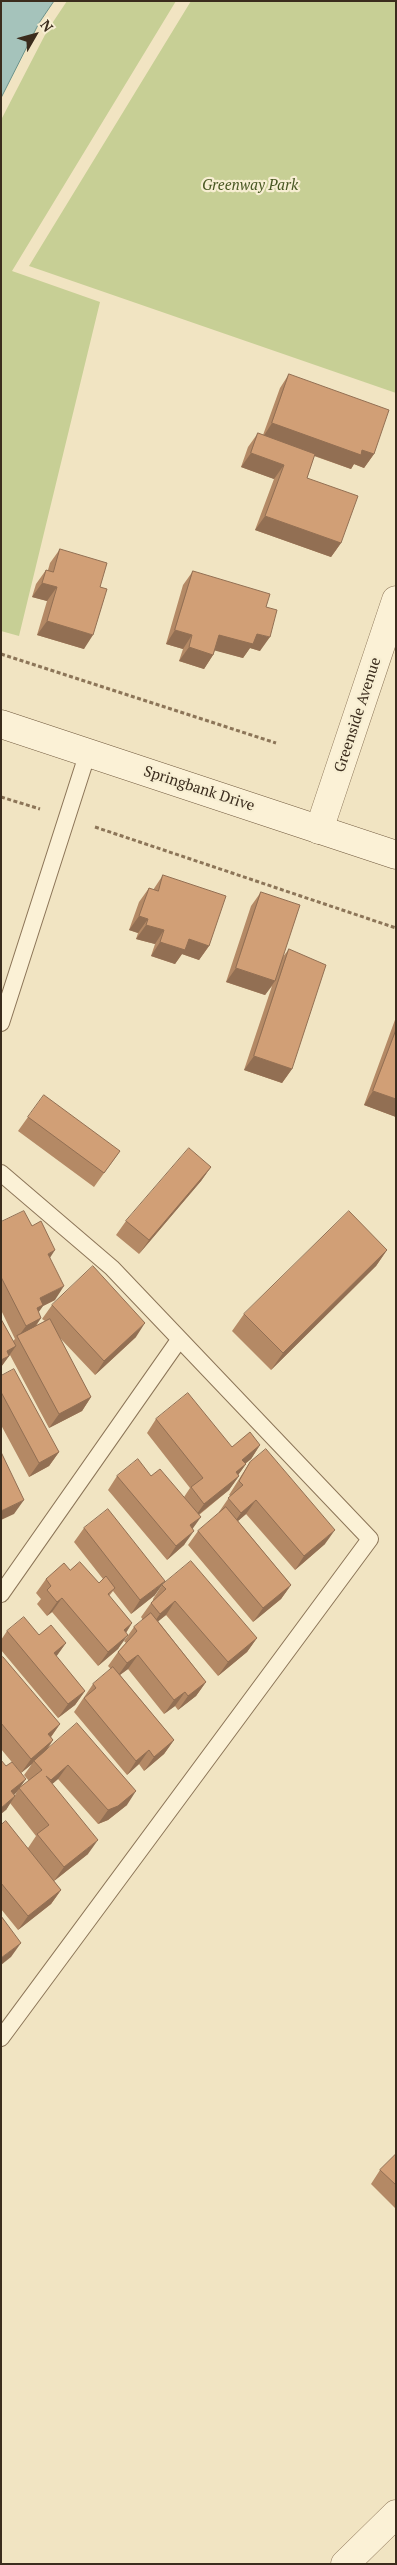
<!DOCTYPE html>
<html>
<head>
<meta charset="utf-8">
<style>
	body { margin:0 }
	#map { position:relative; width:397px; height:2565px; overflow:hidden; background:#f1e4c2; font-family:"PT Serif",serif }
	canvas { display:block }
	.frame { position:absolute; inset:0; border:2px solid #3b2c1d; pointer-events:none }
	.north { position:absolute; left:10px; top:10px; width:50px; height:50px; -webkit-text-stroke:4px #f7eed2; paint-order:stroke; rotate:52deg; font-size:14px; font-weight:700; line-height:20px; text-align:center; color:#3b2c1d }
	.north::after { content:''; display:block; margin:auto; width:18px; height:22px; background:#3b2c1d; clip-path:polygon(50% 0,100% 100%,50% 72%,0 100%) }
</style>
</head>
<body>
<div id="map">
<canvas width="397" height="2565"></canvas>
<div class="frame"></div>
<div class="north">N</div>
</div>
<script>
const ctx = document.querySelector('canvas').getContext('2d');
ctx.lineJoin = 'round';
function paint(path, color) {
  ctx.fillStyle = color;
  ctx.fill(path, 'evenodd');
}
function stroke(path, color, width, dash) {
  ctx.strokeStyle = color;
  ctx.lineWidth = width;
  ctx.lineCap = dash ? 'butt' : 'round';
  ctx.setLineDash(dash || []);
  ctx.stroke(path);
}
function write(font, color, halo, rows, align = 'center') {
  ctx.font = font + ' "PT Serif",serif';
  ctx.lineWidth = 4.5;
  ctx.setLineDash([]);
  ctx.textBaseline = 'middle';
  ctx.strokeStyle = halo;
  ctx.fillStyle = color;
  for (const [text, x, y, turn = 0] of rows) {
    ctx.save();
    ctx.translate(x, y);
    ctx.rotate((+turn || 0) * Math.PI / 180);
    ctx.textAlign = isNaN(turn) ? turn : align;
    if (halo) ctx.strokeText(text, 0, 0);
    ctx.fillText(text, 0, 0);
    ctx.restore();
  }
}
paint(new Path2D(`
	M67,1H176L12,271L100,302L19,636L1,631V120L47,31Z
	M191,1H396V393L29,266Z`), '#c7cf95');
const water = new Path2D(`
	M1,1H54L39,23L1,98Z`);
paint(water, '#a5c3bb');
stroke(water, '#6b928a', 1);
const lane = new Path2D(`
	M1,1023L88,752
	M1,1173L112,1268L370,1539L1,2038
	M1,1594L179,1340`);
const street = new Path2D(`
	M319,830L396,600
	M345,2564L396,2514`);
const secondary = new Path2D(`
	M1,724L396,855`);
stroke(lane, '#8c7558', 18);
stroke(street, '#8c7558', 29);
stroke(secondary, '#6e563b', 29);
stroke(new Path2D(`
	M1,654L276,743
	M1,797L40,809
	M95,827L396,928`), '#8c7558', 3, [4, 2.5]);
stroke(lane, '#fbf1d6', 16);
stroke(street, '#fbf1d6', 28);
stroke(secondary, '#fbf1d6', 28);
paint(new Path2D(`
	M289,374L374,454L364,468L354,464L351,469L314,456L307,478L341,543L331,557L255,530L274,479L241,467L248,447L258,433L263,435L280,388Z
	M60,549L100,587L84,649L37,635L47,601L32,597L36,584L46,570H48L50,563Z
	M193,571L266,607L260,651L250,648L243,658L215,650L213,655L204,669L179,661L183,649L166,644L183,585Z
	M163,875L209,946L199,960L182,954L175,964L151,956L155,944L136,939L138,933L129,930L139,902L149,888L153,890Z
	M261,892L282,958L289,949L292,1069L282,1083L244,1070L272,986L265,995L226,982L251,906Z
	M396,1017V1117L364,1105Z
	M28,1117L120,1151L94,1187L18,1131Z
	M211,1167L201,1181L139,1254L116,1235L126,1221Z
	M1,1222L32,1226L50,1258L55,1300L43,1306L38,1312L41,1318L36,1326L45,1321L42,1319L52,1305L136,1337L95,1375L60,1338L91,1397L82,1411L49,1428L10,1355L1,1367V1319L13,1341L15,1339L1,1310Z
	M387,1250L376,1266L271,1370L232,1331L244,1314Z
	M1,1376L59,1452L49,1466L29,1477L1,1425Z
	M156,1419L232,1447L260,1445L251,1459L245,1464H246L238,1475L239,1476L229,1490L199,1515L184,1545L167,1560L108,1490L117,1476H151L184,1497L190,1488L147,1433Z
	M250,1462L325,1544L295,1570L246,1514L238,1521L291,1585L281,1599L253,1622L188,1545L198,1531L219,1513V1512L230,1496L229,1495L241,1476Z
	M84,1528L155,1595L131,1614L113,1591L109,1596L132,1623L126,1633L118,1649L98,1666L52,1612L47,1616L37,1604L41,1599L36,1593L46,1579L70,1570L99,1583L103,1579L74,1542Z
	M162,1585L257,1638L247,1652L218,1676L166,1615L158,1621L206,1682L196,1696L178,1710L175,1706L164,1714L128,1669L120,1675L174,1740L164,1754L144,1771L139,1764L127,1775L74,1712L93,1684L111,1669L108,1666L118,1652L126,1643L124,1641L134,1627L143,1620L141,1617L151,1603L153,1600V1599Z
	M7,1631L39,1635L66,1643L56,1656L85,1691L75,1705L58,1718L1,1650V1640Z
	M1,1658L60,1724L51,1737L53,1740L47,1750L127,1805L108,1820L98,1824L58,1779L52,1784L88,1854L54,1881L61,1890L51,1904L18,1930L1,1909V1825L28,1848L36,1836L10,1803L6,1810V1766L26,1779L14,1795H15L19,1788L29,1781L24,1775L32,1764L21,1773L1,1749Z
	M396,2154V2209L371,2184L380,2170Z`), '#b48965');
paint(new Path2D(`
	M272,423L362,450L374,454L364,468L354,464L351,469L263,437Z
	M251,453L284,465L274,479L241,467Z
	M265,516L341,543L331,557L255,530Z
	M42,583L57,587L47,601L32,597Z
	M47,621L93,635L84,649L37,635Z
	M175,630L192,635L183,649L166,644Z
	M257,634L270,637L260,651L250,648L243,658L209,649L219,635Z
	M189,647L213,655L204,669L179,661Z
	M139,916L148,919L138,933L129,930Z
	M146,925L164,930L155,944L136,939Z
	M189,939L209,946L199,960L182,954L175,964L151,956L160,942Z
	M236,968L275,981L265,995L226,982Z
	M254,1056L292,1069L282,1083L244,1070Z
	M373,1091L396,1099V1117L364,1105Z
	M211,1167L201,1181L139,1254L149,1240Z
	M55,1250L46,1264L48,1254Z
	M387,1250L376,1266L271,1370L283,1353Z
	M64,1286L55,1300L43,1306L34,1319L40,1298Z
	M41,1318L31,1332L18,1337L26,1326Z
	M145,1323L136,1337L95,1375L104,1361Z
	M16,1346L1,1367V1359L7,1351Z
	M91,1397L82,1411L49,1428L59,1414Z
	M260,1445L251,1459L232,1474L242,1460Z
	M59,1452L49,1466L29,1477L39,1463Z
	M246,1464L236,1478V1472Z
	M239,1476L229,1490L194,1518L204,1504Z
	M24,1500L14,1514L1,1520V1511Z
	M256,1500L246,1514L231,1527L241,1513Z
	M201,1517L191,1531L190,1525Z
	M335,1530L325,1544L295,1570L304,1556Z
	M194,1531L184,1545L167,1560L176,1546Z
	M165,1581L155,1595L131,1614L140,1600Z
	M291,1585L281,1599L253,1622L263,1608Z
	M62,1598L52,1612L47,1616L57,1602Z
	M175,1601L166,1615L150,1628L160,1614Z
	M132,1623L123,1637L124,1630Z
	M128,1635L118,1649L98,1666L108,1652Z
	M257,1638L247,1652L218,1676L228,1662Z
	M66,1643L56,1657L54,1653Z
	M138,1655L128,1669L117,1677L127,1663Z
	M206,1682L196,1696L178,1710L188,1696Z
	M85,1691L75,1705L58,1718L68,1704Z
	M185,1692L175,1706L164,1714L174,1700Z
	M60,1724L50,1738L48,1734Z
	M53,1740L43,1754L34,1761L32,1764L21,1773L31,1759Z
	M174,1740L164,1754L144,1771L154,1757Z
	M149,1750L139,1764L127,1775L136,1761Z
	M68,1765L58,1779L41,1794L51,1780Z
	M26,1779L16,1793L1,1805L11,1791Z
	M136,1791L127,1805L108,1820L98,1824L108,1810Z
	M15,1796L6,1810L1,1814V1808Z
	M98,1840L88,1854L54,1881L64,1867Z
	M61,1890L51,1904L18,1930L28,1916Z
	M21,1943L11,1957L1,1965V1958Z`), '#926f53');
const building = new Path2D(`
	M289,374L389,410L374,454L362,450L361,455L272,423Z
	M258,433L315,454L307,478L358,496L341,543L265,516L284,465L251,453Z
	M60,549L107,563L100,587L107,589L93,635L47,621L57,587L42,583L46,570L53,572Z
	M193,571L270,594L266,607L277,610L270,637L257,634L253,644L219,635L213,655L189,647L192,635L175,630Z
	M163,875L226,896L209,946L189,939L185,950L160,942L164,930L146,925L148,919L139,916L149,888L158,891Z
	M261,892L300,905L275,981L236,968Z
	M289,949L326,965L292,1069L254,1056Z
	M396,1030V1099L373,1091Z
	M44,1095L120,1151L104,1173L28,1117Z
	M189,1148L211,1167L149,1240L126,1221Z
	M24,1211L32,1226L41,1221L55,1250L48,1254L64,1286L40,1298L43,1305L37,1308L41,1318L26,1326L1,1277V1222Z
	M349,1211L387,1250L283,1353L244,1314Z
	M93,1266L145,1323L104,1361L52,1305Z
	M1,1319L16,1346L7,1351L9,1356L1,1360Z
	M50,1319L91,1397L59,1414L17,1336Z
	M14,1369L59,1452L39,1463L1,1392V1376Z
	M188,1393L232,1447L250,1432L260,1445L242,1460L246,1464L236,1472L239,1476L204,1504L191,1487L203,1478L156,1419Z
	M266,1449L335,1530L304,1556L256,1500L241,1513L228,1498L243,1485L239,1481L250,1462Z
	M1,1452L24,1500L1,1511Z
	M138,1459L151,1476L160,1469L201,1517L190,1525L194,1531L176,1546L117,1476Z
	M226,1507L291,1585L263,1608L198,1531Z
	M108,1509L165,1581L140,1600L84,1528Z
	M191,1561L257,1638L228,1662L175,1601L160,1614L151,1603L166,1589L162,1585Z
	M80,1562L99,1583L106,1576L115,1588L108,1594L132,1623L124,1630L128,1635L108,1652L62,1598L57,1602L47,1590L51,1586L46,1579L64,1563L70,1570Z
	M151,1613L206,1682L188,1696L185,1692L174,1700L138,1655L127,1663L118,1652L137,1631L134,1627Z
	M24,1617L39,1635L51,1625L66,1643L54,1653L85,1691L68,1704L7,1631Z
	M3,1657L60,1724L48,1734L53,1740L31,1759L1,1723V1658Z
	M113,1667L174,1740L154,1757L149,1750L136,1761L84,1698L96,1688L93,1684Z
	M77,1723L136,1791L118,1806L108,1810L68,1765L51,1780L46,1776L98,1840L64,1867L37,1834L49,1825L19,1788L42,1770L34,1761Z
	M1,1760L6,1766L12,1762L26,1779L11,1791L15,1796L1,1808Z
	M6,1821L61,1890L28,1916L1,1883V1825Z
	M1,1916L21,1943L1,1958Z
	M396,2154V2185L380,2170Z`);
paint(building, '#d19f76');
stroke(building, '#926f53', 1);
write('italic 15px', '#495823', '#f7eed2', [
	["Greenway Park",250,186]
]);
write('15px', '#3b2c1d', '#f7eed2', [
	["Greenside Avenue",358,715,-72],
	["Springbank Drive",199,789,18]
]);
</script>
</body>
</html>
